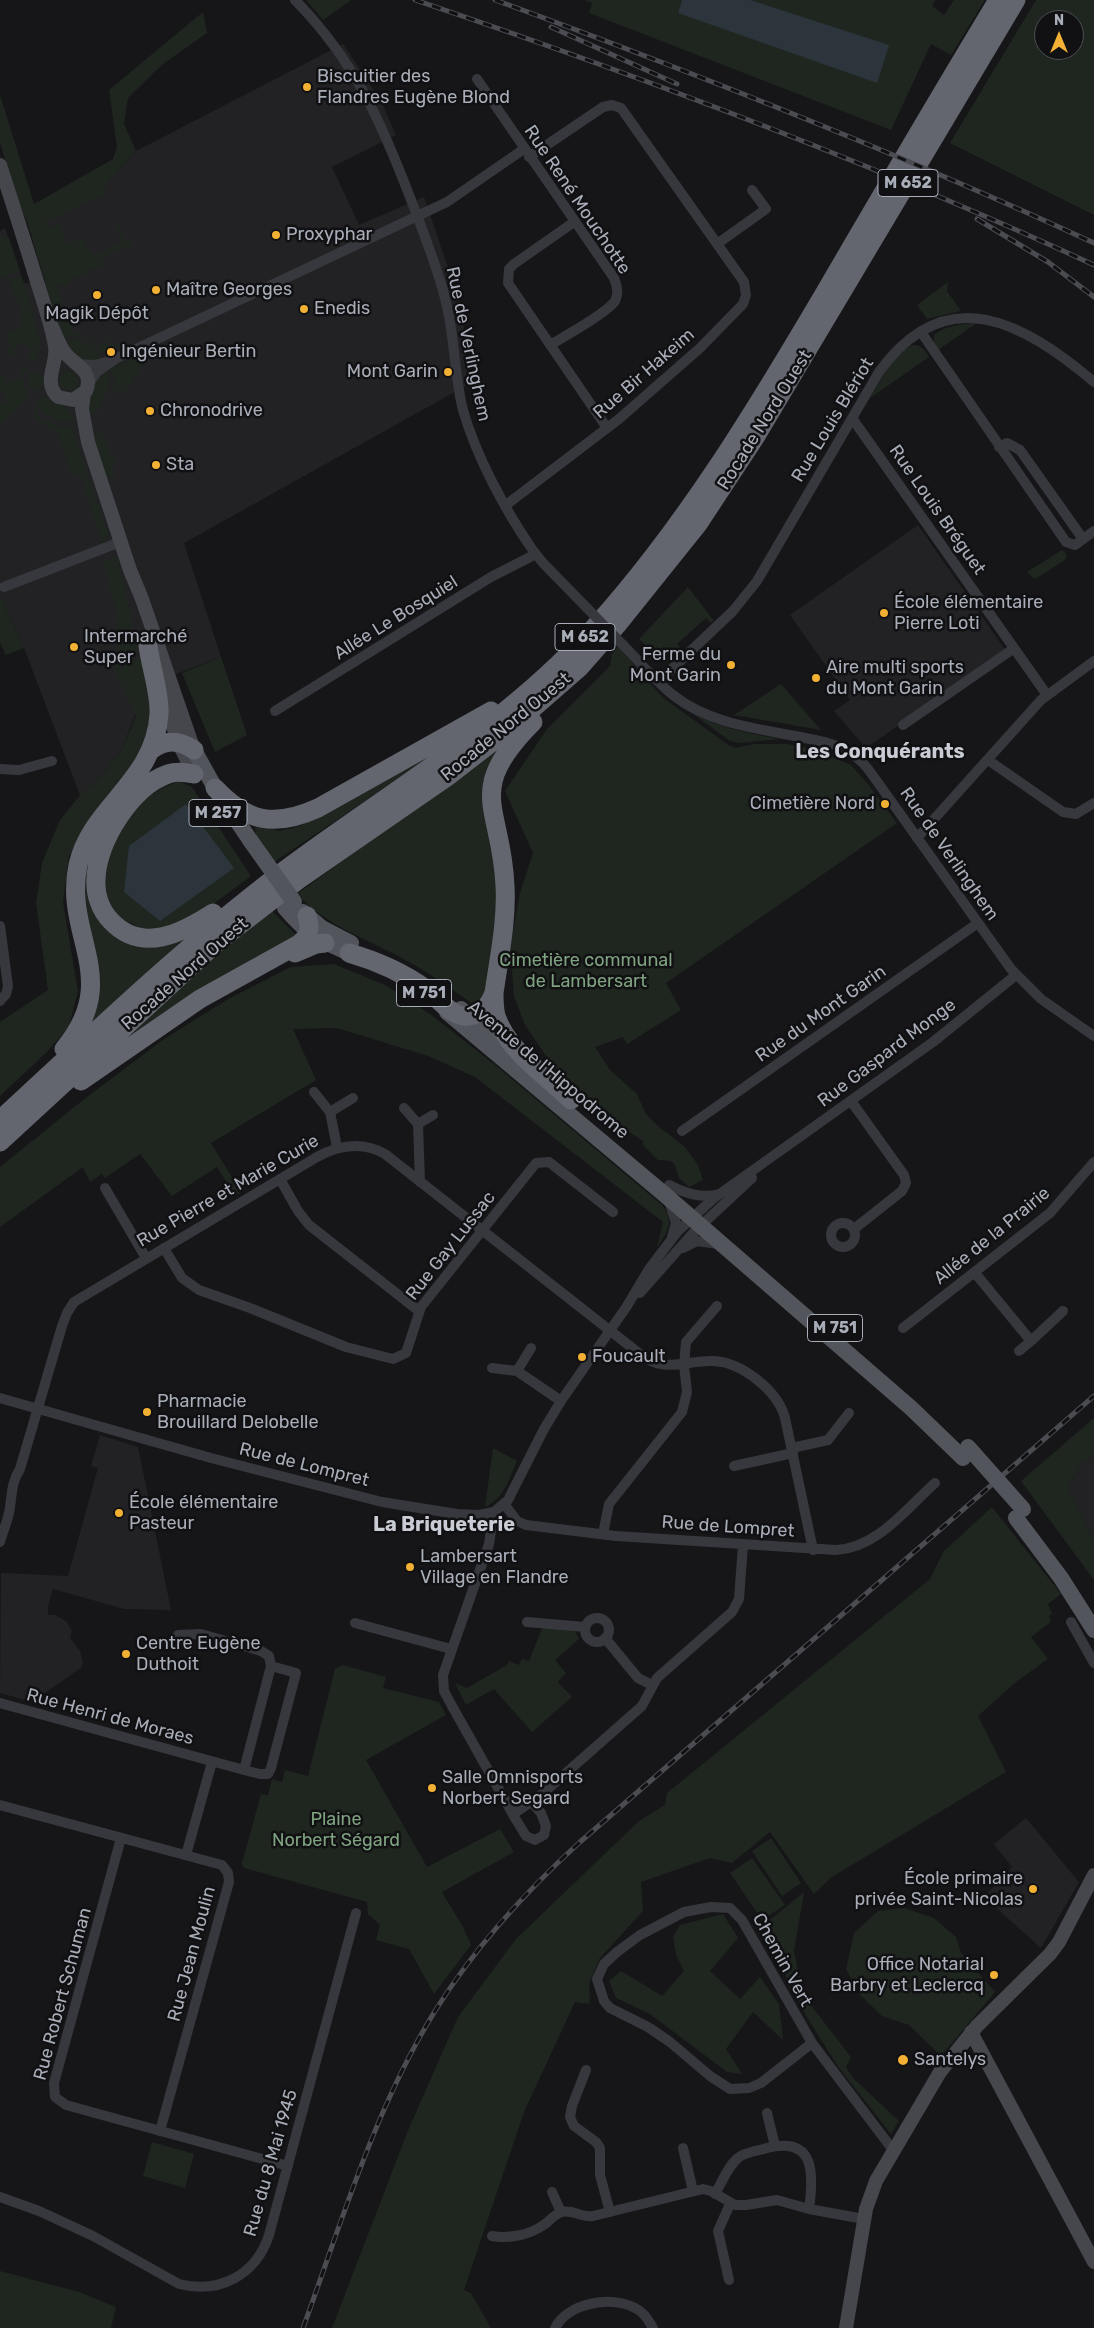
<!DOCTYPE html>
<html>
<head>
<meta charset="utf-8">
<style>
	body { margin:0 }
	#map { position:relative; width:1094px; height:2328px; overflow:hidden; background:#161618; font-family:Rubik,sans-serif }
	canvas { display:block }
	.north { position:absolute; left:1034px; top:10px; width:50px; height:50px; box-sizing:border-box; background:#111113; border:1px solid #4d4f55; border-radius:50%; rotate:0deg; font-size:14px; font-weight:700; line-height:20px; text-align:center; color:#a8adb8 }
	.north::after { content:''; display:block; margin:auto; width:18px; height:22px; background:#f2b134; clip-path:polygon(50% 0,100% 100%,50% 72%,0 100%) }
</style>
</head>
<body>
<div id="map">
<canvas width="1094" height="2328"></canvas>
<div class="north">N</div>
</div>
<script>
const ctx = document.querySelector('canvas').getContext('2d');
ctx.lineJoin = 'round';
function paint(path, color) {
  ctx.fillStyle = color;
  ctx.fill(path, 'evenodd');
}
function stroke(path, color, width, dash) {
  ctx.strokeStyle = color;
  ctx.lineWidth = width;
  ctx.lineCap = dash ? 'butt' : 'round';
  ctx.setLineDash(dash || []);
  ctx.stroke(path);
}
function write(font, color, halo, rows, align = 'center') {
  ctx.font = font + ' Rubik,sans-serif';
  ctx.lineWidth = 5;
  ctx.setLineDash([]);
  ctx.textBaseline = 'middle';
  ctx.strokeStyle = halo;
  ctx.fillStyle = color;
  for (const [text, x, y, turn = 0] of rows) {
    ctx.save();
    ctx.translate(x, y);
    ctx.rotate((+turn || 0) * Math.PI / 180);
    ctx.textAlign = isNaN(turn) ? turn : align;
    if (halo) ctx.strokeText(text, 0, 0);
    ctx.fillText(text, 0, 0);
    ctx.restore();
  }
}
paint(new Path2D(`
	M343,44L381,101L396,135L332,167L359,225L424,197L462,308L469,384L184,543L221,657L147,685L122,749L101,776L80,795L24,648L0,594V231L5,228L24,283L50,282L33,219L104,187L136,151Z
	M918,525L1006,651L866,748L834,711L850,700L790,615Z
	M100,1435L138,1447L171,1610L124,1609L53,1589L48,1606V1615H55L66,1621L72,1630L70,1638L80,1651L83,1663L81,1668L32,1702L0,1693L1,1573L68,1576L98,1468L91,1466Z
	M1094,1454V1541L1068,1487L1081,1465Z
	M1026,1818L1079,1882L1041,1948L984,1897L1012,1867L994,1844Z`), '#222225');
paint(new Path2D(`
	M306,0H351L323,20Z
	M584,0H682L678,13L888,45L751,0H935L932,6L944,15L954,0H985L951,55L931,44L891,130L589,13L592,3Z
	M1036,0H1094V215L950,143ZM1044,20H1074V50H1044Z
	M203,12L207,33L163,64L128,98L124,124L136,151L104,187L107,193L45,223L49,229L60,224L68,244L83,238L92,256L122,241L116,229L119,227L125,239L135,243L102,258L104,264L70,280V284L65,287L57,285L66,319L74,323L71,330L106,346L109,339L112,345L123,340L125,344L102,354L97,343L75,334L62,339L27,221L20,207L0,143V95L34,204L113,159L117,147L109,90Z
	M0,235L9,238L20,271L0,278Z
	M21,275L39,335L40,345L35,363L29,359L32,352L24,343L12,348L15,355L11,356L4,351L11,348L5,334L24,326L21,319L24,318L9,279Z
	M948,282L947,291L961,311L927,319L917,305Z
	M977,323L938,350L934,343V335C946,325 962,324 977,323Z
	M75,338L95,346L100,359C83,365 73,355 63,342Z
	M913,345C922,345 925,350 929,357L870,398C881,380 893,354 913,345Z
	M146,351L149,352V356L124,393L112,389L115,381L109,369Z
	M22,368L27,369L23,381L29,395L16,411L0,424V404L6,401L0,387V376L3,374L7,383L22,377L19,370Z
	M59 381a10 10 0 1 1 20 0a10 10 0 1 1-20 0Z
	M30,371L44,377L43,385L34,393L27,378Z
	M106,371L111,382L97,412L86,416C89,399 92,381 106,371Z
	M49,397C59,409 67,402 75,419L63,422L43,414L37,401L39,398Z
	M35,407L41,419L61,427L72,425L109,536L102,542L80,472L72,475L58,432L37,421L33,412Z
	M101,432L116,464L112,466L115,476L106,478L92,434Z
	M1062,550L1067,554L1065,560L1037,578H1033L1027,572Z
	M115,557L118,559L139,651L121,655L120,652L115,653L118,618L103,561Z
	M688,587L714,621L711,623L706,618L677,644L682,650L669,662L664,663L639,639Z
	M0,594L24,648L6,655L0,643Z
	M618,646L662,697L730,746L736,748L754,744H787L817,750L851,765L868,784L897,823L666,983L681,1010L627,1044L623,1037L595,1047L610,1070L637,1094L646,1114L658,1126L685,1147L698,1165L703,1180L689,1187L679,1178L675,1165L671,1161L658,1160L643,1145V1141L626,1130L607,1111L563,1081L525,1025L514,996L510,947L520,893L533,853L505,791L547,729L610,666L612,654Z
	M221,657L247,735L215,752L182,673Z
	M141,658L152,704L145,748L90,821L69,856L63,902L78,991L69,1027L47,1052L0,1096V1022L48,990L36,903L42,863L60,820L80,795L101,776L122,749L136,716L114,670V664L118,662L121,670L125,669L123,662Z
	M781,684L821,730L734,715Z
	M693,714C721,728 751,734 781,739L739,743L730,741Z
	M475,727L274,862L256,838L255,825L280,831L299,826Z
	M512,737L499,753L500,902L486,1002L477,1007C454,991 433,975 409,962C371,940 327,927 297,894Z
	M179,781L192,787L251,876L199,915L163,930L140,928L122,919L109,908L104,880L109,856L127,819L142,801L162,788Z
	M102,834L104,921L186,937L88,1027L80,903L88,853Z
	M272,911L298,937L89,1067L218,953Z
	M334,964L385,985L430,1014L494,1064L662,1205C675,1220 668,1233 657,1247L663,1222L475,1077L428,1056L337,1028L293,1029L316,1080L211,1143L241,1192L235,1196L217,1167L172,1196L140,1154L105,1178L102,1174L90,1182L83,1167L0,1227V1167L83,1100L164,1039L228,999L291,967Z
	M1094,1418V1454L1081,1465L1068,1487L1094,1541V1580L1021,1481Z
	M493,1448L517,1461C509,1480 504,1498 485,1507Z
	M992,1507L1061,1594L1048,1604L1052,1614L1049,1616L1051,1622L1031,1637L1048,1659L1016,1682L978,1716L1006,1772L832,1877L814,1894L770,1832L732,1863L710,1858L641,1882L643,1911L600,1958L589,1984L590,2004L575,2002L524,2112L464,2290L471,2293L491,2328H332L409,2128L458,2017L516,1939L639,1821L665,1805L667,1793L930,1579L944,1551Z
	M543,1626L574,1629L579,1639L555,1660L566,1673L558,1682L572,1697L532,1732L494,1689L466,1705L455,1683L467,1688L507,1665L509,1661L519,1665L522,1659L529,1661Z
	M343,1665L386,1677L383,1688L439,1702L446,1715L366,1760L427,1867L500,1829L514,1852L442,1892L463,1927L471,1945L434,1994L409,1949L376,1940L380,1925L368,1914L367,1902L244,1868L241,1862L243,1860L261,1794L268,1795L272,1779L282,1782L285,1770L308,1776L335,1669Z
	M771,1838L801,1883L782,1896L752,1851Z
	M752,1858L785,1905L762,1920L730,1873Z
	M804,1892L794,1951L803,1995L851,2057L846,2067L853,2078L899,2121L891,2134L839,2068L808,2019L768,1941L765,1924Z
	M904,1908L934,1918L956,1937L961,1953L995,1992L941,2056L909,2025L882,2016L860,1995L846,1969L854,1933L878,1911Z
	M723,1914L738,1938L710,1971L740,1999L760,1977L779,2004L783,2040L753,2012L726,2049L742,2074L727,2072L650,2014L616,1998L609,1981L621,1971L662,1996L684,1971L676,1955L673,1937L680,1925Z
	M152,2142L194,2154L185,2188L143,2176Z
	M0,2271L79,2292L116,2307L111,2328H0Z`), '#1e261f');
paint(new Path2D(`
	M682,0H751L889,45L877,83L678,13Z
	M186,804L234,868L160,921L124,892L129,846Z`), '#2c353c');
stroke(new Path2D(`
	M295,0C356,62 383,126 413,205C425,237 438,269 446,302C455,338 454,375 463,410C476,456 505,510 532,549L543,563L587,608
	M477,79L614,278C617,286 619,293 615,301C608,312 564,337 550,345
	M574,222L514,264L509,269L508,283L607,428
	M717,244L766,209L752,190
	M921,332L1066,542L1075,545L1094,531
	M76,364L95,365L106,362
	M88,385L97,372L117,358L447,202L524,149
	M852,418L1047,695
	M999,447L1007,443L1020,450L1083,539
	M506,505L619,419L700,348L743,304L746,295L744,282L621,108L612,105L603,107L529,157
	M4,587L120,542
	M624,646C640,662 655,681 673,695C715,729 777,730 828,743C846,748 860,757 871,773L1011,969L1041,999L1094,1036
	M659,681L733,611L757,581L879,372C946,279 1023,322 1094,382
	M275,711L491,577L536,554
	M903,725L1013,649
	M988,760L1063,812L1076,814L1094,803
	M0,769L19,770L52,761
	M917,838L1041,700L1094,661
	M0,926L8,986L6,994L0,1001
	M314,1092L330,1112
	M851,1101L904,1175L906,1183L902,1191L854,1229
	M404,1108L418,1124
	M682,1131L978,923
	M337,1147L330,1112L353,1098
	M280,1179L298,1211L309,1225L419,1311
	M420,1182L418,1124L433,1115
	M669,1185C685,1193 701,1199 719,1194
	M105,1188L146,1258
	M669,1201L676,1223L672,1237
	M831 1235a12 12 0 1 1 24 0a12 12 0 1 1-24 0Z
	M164,1248L182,1278L199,1290L250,1308L346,1347L393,1359L406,1353L421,1307L536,1163L549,1162L613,1212
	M683,1248L697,1241L719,1244
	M975,1273L1031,1341L1063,1311
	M640,1293L693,1233L752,1178
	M903,1328L1050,1213L1094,1162
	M531,1348L517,1371L561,1401
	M1019,1351L1031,1341
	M492,1368L517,1371
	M0,1398L211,1458L382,1502L457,1514L479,1515L494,1512L508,1500L544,1429L561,1401L627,1306L649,1269L678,1231L714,1198L933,1042L1016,975
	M792,1448L828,1440L849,1413
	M734,1466L793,1453
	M505,1505L517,1521L526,1525L616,1536L836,1550C877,1548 906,1509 935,1483
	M489,1514L491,1531L489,1544L443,1675L444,1691L452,1706L515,1818L526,1836L535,1840L544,1835L546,1826L541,1813L532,1803
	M603,1534L609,1504L682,1412L687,1392L684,1365L686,1342L717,1306
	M0,1542C3,1531 9,1518 10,1507C12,1493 12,1481 20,1469L62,1326L67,1313L74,1302L317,1157C339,1145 362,1141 385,1154L645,1358C668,1372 688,1360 713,1361C742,1362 778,1391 785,1418L813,1550
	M585 1630a12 12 0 1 1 24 0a12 12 0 1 1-24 0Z
	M527,1622L585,1627
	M1071,1622L1094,1663
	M355,1623L451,1649
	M178,1635L201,1634L261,1651L269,1656L271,1666L244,1770L260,1774H268L271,1768L296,1673L271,1666
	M605,1638L638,1678L652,1685
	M0,1703L244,1770
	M0,1805L222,1865L228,1873L229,1882L160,2131
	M513,1814L541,1795L642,1706L657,1678L732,1612L739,1599L743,1545
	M121,1838L54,2083L55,2097L66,2105L288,2166
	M186,1855L212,1762
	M812,2043L761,2083L749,2088L730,2089L710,2076L670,2042L648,2027L610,2008L604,2001L597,1979L604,1964L617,1952L640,1935L684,1912L711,1907L730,1908L742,1920L812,2043L893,2150
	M586,2070L572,2106L570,2117L574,2126L596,2142L600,2148V2175L610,2212
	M767,2113L775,2146
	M683,2148L693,2191
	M552,2192L561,2212
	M715,2194C722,2182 728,2166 738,2158C745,2152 758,2151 767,2148C815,2136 814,2173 809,2209
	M0,2197L39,2211L93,2236L179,2284C220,2294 256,2275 269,2235L356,1913
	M492,2236C508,2239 529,2235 542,2226C549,2222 554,2214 562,2212C572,2209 582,2218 593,2216L703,2189L711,2191L735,2205H746L777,2200L809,2209L864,2219
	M729,2280L718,2231L730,2204
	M555,2328C568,2303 611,2295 635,2308C644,2312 648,2320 653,2328`), '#37383d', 10);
stroke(new Path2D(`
	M0,165C12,202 24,239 35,275C42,299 51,322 55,346C58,364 42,382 58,397L73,400L86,391C95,369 72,365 63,350C57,340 53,328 48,318
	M84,393L82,409L88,442L130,570L142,599L194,750
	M163,694L178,742L194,774
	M971,2032L1094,2262
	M846,2328L866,2209L876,2181L940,2072L977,2026L1050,1954L1059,1942L1094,1875`), '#45474d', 14);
stroke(new Path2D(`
	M194,750L215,788L250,840
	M285,908C310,938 326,943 361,958
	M303,912L322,928L351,943
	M461,1009L507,1048
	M447,1012L664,1194L911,1408L963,1458
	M1016,1518L1061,1578L1094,1630`), '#53555c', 16);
stroke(new Path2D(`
	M533,722C463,792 502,806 505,886C507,921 499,958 494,993C494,1000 494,1008 496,1016C507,1050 546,1076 571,1100
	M151,750C166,739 179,740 194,750
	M194,774C185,772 176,771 168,774C131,787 97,842 96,879C95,894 100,910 111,921C142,954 182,933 213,913
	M215,788C247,822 274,828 318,808L491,711
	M295,953L316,944L325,943
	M349,953C377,961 402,972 426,989C437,997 449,1014 463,1016C479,1018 489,1006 494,993
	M64,1049C123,978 63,936 78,865C91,806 155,782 159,714C160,693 151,668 148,646
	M81,1081L200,999L299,944C309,936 311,929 307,916
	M0,1120C92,1035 181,949 281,873C388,792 501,730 593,629C686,526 757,408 827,289C883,193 940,96 998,0
	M0,1142L215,944L298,880L447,777L509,729L580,667L617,625L698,524L756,436L1016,0`), '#63666e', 19);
const rail = new Path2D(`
	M415,0C646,78 873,163 1094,265
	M495,0C698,74 898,153 1094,243
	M551,27L677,84
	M977,219L1048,262L1094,297
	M303,2328C342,2221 375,2108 435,2011C475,1947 524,1893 580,1842L1094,1396`);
stroke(rail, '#4a4c52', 5);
stroke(rail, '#111113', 3, [9]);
stroke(new Path2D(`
	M587,608L624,646`), '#37383d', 10);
stroke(new Path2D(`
	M250,840L294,902
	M968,1447L1023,1509`), '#53555c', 16);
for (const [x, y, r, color] of [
	[307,87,5,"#f2b134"],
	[276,235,5,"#f2b134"],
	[156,290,5,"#f2b134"],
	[97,295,5,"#f2b134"],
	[304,309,5,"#f2b134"],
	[111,352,5,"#f2b134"],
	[448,372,5,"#f2b134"],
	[150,411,5,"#f2b134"],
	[156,465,5,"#f2b134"],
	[884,613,5,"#f2b134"],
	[74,647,5,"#f2b134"],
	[731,665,5,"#f2b134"],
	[816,678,5,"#f2b134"],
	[885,804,5,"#f2b134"],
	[582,1357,5,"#f2b134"],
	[147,1412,5,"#f2b134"],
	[119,1513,5,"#f2b134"],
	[410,1567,5,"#f2b134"],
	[126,1654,5,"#f2b134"],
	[432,1788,5,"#f2b134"],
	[1033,1889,5,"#f2b134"],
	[994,1975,5,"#f2b134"],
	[903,2060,6,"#f2b134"]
]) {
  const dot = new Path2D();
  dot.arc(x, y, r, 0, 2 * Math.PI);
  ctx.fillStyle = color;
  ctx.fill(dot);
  stroke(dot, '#111113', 2);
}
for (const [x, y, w] of [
	[908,183,60],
	[585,637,60],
	[218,813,58],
	[424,993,55],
	[835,1328,55]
]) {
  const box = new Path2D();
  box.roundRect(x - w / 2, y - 13.5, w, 27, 4);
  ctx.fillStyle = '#111113';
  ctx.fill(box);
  stroke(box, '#a8adb8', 1);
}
write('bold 16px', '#a8adb8', null, [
	["M 652",908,183],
	["M 652",585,637],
	["M 257",218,813],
	["M 751",424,993],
	["M 751",835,1328]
]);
write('18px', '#a8adb8', '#111113', [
	["Biscuitier des",317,77],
	["Flandres Eugène Blond",317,98],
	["Proxyphar",286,235],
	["Maître Georges",166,290],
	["Enedis",314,309],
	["Magik Dépôt",97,314,"center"],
	["Ingénieur Bertin",121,352],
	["Mont Garin",438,372,"right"],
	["Chronodrive",160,411],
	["Sta",166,465],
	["École élémentaire",894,603],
	["Pierre Loti",894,624],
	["Intermarché",84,637],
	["Super",84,658],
	["Ferme du",721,655,"right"],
	["Mont Garin",721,676,"right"],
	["Aire multi sports",826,668],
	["du Mont Garin",826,689],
	["Cimetière Nord",875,804,"right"],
	["Foucault",592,1357],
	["Pharmacie",157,1402],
	["Brouillard Delobelle",157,1423],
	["École élémentaire",129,1503],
	["Pasteur",129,1524],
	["Lambersart",420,1557],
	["Village en Flandre",420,1578],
	["Centre Eugène",136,1644],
	["Duthoit",136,1665],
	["Salle Omnisports",442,1778],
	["Norbert Segard",442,1799],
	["École primaire",1023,1879,"right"],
	["privée Saint-Nicolas",1023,1900,"right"],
	["Office Notarial",984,1965,"right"],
	["Barbry et Leclercq",984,1986,"right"],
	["Santelys",914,2060]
], 'left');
write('18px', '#a8adb8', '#111113', [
	["Rue René Mouchotte",577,200,56],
	["Rue de Verlinghem",468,344,78],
	["Rue Bir Hakeim",644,374,-41],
	["Rocade Nord Ouest",765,420,-58],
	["Rue Louis Blériot",833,420,-59],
	["Rue Louis Bréguet",937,510,55],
	["Allée Le Bosquiel",396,618,-32],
	["Rocade Nord Ouest",506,727,-39],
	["Rue de Verlinghem",949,854,55],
	["Rocade Nord Ouest",185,974,-41],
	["Rue du Mont Garin",821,1014,-35],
	["Rue Gaspard Monge",887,1053,-37],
	["Avenue de l'Hippodrome",548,1070,40],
	["Rue Pierre et Marie Curie",228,1191,-30],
	["Allée de la Prairie",992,1236,-39],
	["Rue Gay Lussac",451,1246,-52],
	["Rue de Lompret",304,1465,14],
	["Rue de Lompret",728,1527,4],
	["Rue Henri de Moraes",110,1717,15],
	["Rue Jean Moulin",192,1954,-75],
	["Chemin Vert",782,1960,61],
	["Rue Robert Schuman",63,1994,-75],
	["Rue du 8 Mai 1945",271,2163,-74]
]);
write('18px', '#7fa381', '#111113', [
	["Cimetière communal",586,961],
	["de Lambersart",586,982],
	["Plaine",336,1820],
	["Norbert Ségard",336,1841]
]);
write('bold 20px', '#c9ccd4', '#111113', [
	["Les Conquérants",880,752],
	["La Briqueterie",444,1525]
]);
</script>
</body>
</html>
